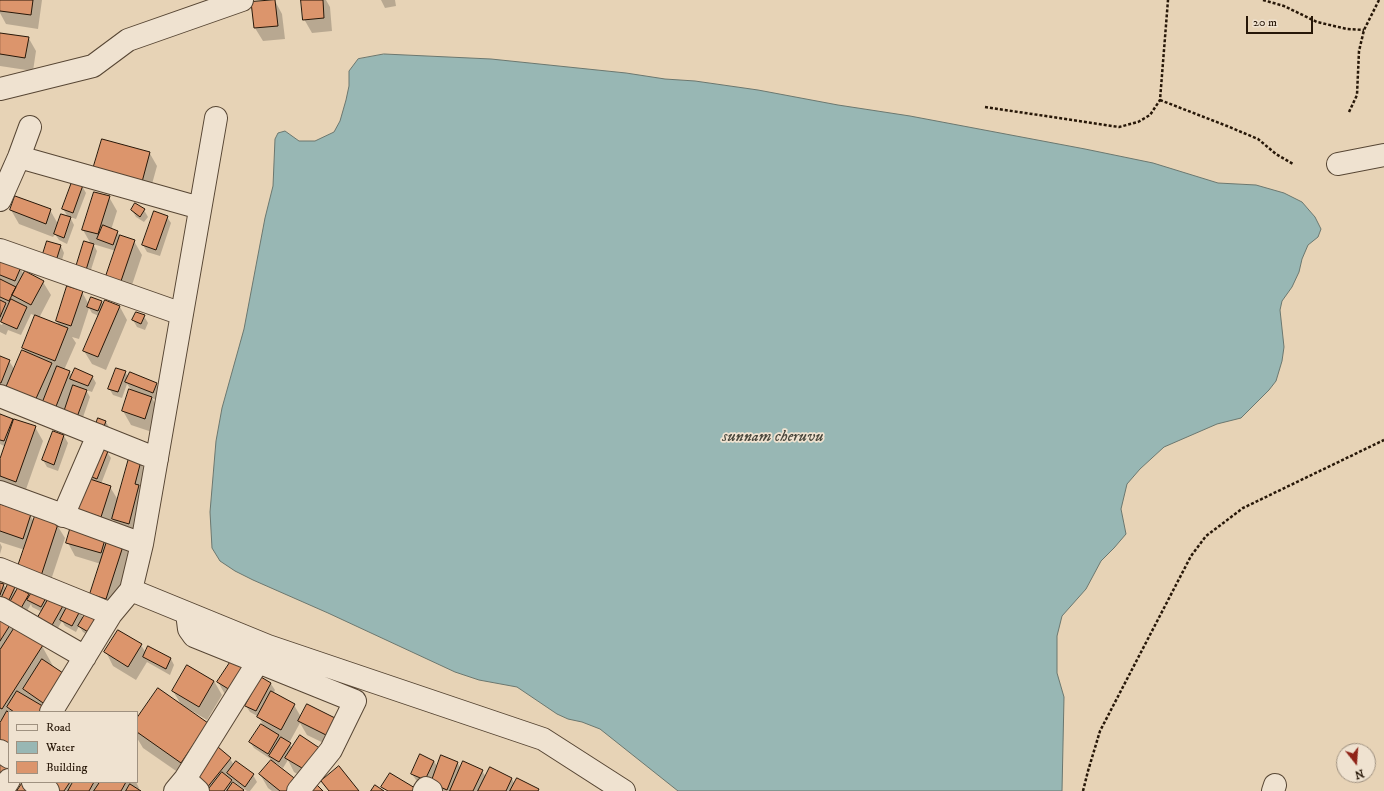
<!DOCTYPE html>
<html>
<head>
<meta charset="utf-8">
<style>
	body { margin:0 }
	#map { position:relative; width:1384px; height:791px; overflow:hidden; background:#e7d3b6; font-family:"IM FELL DW Pica",serif }
	canvas { display:block }
	.legend { position:absolute; left:8px; top:711px; width:130px; height:72px; box-sizing:border-box; background:#efe2d0; border:1px solid #9f9180; margin:0; padding:5px 7px; list-style:none; font-size:12px; color:#271708 }
	.legend li { display:flex; align-items:center; gap:8px; height:20px }
	.legend b { width:20px; border:1px solid #9f9180 }
	.north { position:absolute; left:1336px; top:743px; width:40px; height:40px; box-sizing:border-box; background:#efe2d0; border:1px solid #9f9180; border-radius:50%; rotate:163deg; font-size:11px; font-weight:700; line-height:16px; text-align:center; color:#271708 }
	.north::after { content:''; display:block; margin:auto; width:14px; height:18px; background:#8f2418; clip-path:polygon(50% 0,100% 100%,50% 72%,0 100%) }
	.scale { position:absolute; left:1246px; top:16px; width:67px; height:18px; box-sizing:border-box; border:2px solid #271708; border-top:0; padding-left:5px; font-size:12px; line-height:14px; white-space:nowrap; color:#271708; -webkit-text-stroke:3px #efe2d0; paint-order:stroke }
</style>
</head>
<body>
<div id="map">
<canvas width="1384" height="791"></canvas>
<ul class="legend">
<li><b style="height:5px;background:#efe2d0"></b>Road</li>
<li><b style="height:11px;background:#98b7b4"></b>Water</li>
<li><b style="height:11px;background:#dc956c"></b>Building</li>
</ul>
<div class="north">N</div>
<div class="scale">20 m</div>
</div>
<script>
const ctx = document.querySelector('canvas').getContext('2d');
ctx.lineJoin = 'round';
function paint(path, color) {
  ctx.fillStyle = color;
  ctx.fill(path, 'evenodd');
}
function stroke(path, color, width, dash) {
  ctx.strokeStyle = color;
  ctx.lineWidth = width;
  ctx.lineCap = dash ? 'butt' : 'round';
  ctx.setLineDash(dash || []);
  ctx.stroke(path);
}
function write(font, color, halo, rows, align = 'center') {
  ctx.font = font + ' "IM FELL DW Pica",serif';
  ctx.lineWidth = 3.5;
  ctx.setLineDash([]);
  ctx.textBaseline = 'middle';
  ctx.strokeStyle = halo;
  ctx.fillStyle = color;
  for (const [text, x, y, turn = 0] of rows) {
    ctx.save();
    ctx.translate(x, y);
    ctx.rotate((+turn || 0) * Math.PI / 180);
    ctx.textAlign = isNaN(turn) ? turn : align;
    if (halo) ctx.strokeText(text, 0, 0);
    ctx.fillText(text, 0, 0);
    ctx.restore();
  }
}
const water = new Path2D(`
	M384,54L491,59L626,73L665,79L695,81L758,90L838,105L910,116L1085,149L1153,163L1218,183L1256,185L1284,193L1302,202L1315,217L1321,229L1318,237L1308,245L1302,259L1299,272L1292,287L1282,301L1280,310L1284,347L1282,361L1276,381L1269,390L1241,418L1217,424L1164,447L1140,469L1127,484L1121,509L1126,534L1114,548L1101,561L1086,589L1062,616L1057,636V673L1064,697L1062,791H678L600,729L582,722L568,719L557,714L517,687L479,680L455,672L328,613L253,580L235,571L220,561L212,548L210,512L216,441L222,408L244,329L265,218L273,186L275,139L278,133L285,131L299,141H315L334,132L340,121L346,100L349,86V71L358,59Z`);
paint(water, '#98b7b4');
stroke(water, '#6b776f', 1);
paint(new Path2D(`
	M0,0H42L38,29L6,24L0,13Z
	M302,0H326L330,7L332,31L312,33L304,19Z
	M381,0H395L396,6L385,8Z
	M275,1L282,14L285,39L263,41L255,28Z
	M0,34L28,37L36,51L33,71L0,66Z
	M149,152L157,166L149,195L102,182Z
	M82,186L86,193L76,219L70,217L74,225L67,244L59,240L55,234L53,237L19,224L11,210H50L58,224L68,217L63,209Z
	M109,197L117,211L111,230L117,232L120,236L134,241L142,255L128,297L114,293L116,251L93,244L97,251L89,276L81,274L91,244L83,230Z
	M132,210H144L148,217L144,222L136,217Z
	M167,217L171,223L160,256L147,252L143,245Z
	M61,246L64,253L60,267L47,263Z
	M0,259L20,268L24,275L43,282L51,295L39,318L59,326L57,321L82,292L89,305L92,298L102,302L104,306L120,307L127,320L106,370L92,364L84,351L99,316L92,313L89,308L79,339L72,337L76,343L64,370L69,371L72,377L92,376L96,383L92,392L86,390L90,397L81,423L0,393V357L9,361L15,370L26,353L23,348L36,316L31,314L21,335L8,330L6,335L0,332V324L2,325L3,323L0,322Z
	M144,316L148,323L145,330L137,327L133,320Z
	M125,372L129,378L156,384L160,390L156,400L152,398L160,411L152,432L131,425L123,411L132,391L127,384L122,398L113,395L109,388Z
	M0,418L12,420L14,423L35,427L43,441L24,495L4,488L0,481V462L6,447L0,444Z
	M99,420L106,422L110,429L107,435Z
	M53,433L64,436L68,443L58,471L47,467L43,460Z
	M107,452L111,458L101,484L110,487L118,500L140,462L148,476L137,537L121,533L112,518L108,530L72,507Z
	M0,505L30,515L34,522L57,525L65,538L48,589L25,550L0,542Z
	M125,541L133,555L114,612L91,594L101,564L75,556L68,543Z
	M0,543L2,547L0,554Z
	M0,584L4,585L6,589L14,588L17,592L28,595L30,598L34,590L63,605L67,610L80,612L93,639L83,632L79,626L76,632L65,626L62,621L55,633L42,612L32,607L31,604L24,616L0,599Z
	M0,615L42,646L53,666V667L58,712H9V754L0,724L2,721L0,720Z
	M141,645L146,653L171,659L174,665L170,675L147,662L136,680L113,666L106,652Z
	M261,679L271,684L275,690L273,694L294,705L301,717L307,705L336,749L307,735L300,723L289,743L315,784L322,791L314,784L294,772L288,760L283,768L276,763L275,765L302,791H272L268,788L260,774L272,760L254,748L250,742L264,727L259,717L250,712L246,706L253,694L226,696L218,682Z
	M214,681L222,695L207,720L187,708L186,709L217,748L230,759L234,765L253,775L257,782L250,791H247L230,779L233,783L243,791H201L192,782L143,748L137,738V720L182,706L173,691Z
	M434,761L438,768L457,762L461,769L482,771L486,777L512,779L515,785L538,790L539,791H439L416,780L412,774Z
	M33,782H70L72,786L75,782H136L139,788L138,790L139,791H38Z`), '#0003');
const building = new Path2D(`
	M0,0H33L31,15L0,11Z
	M275,0L278,26L254,28L251,2Z
	M301,0H323L324,18L303,20Z
	M0,33L29,37L25,58L0,54Z
	M102,139L150,152L142,182L93,169Z
	M72,182L83,185L73,213L62,209Z
	M94,192L110,196L98,234L82,230Z
	M15,196L51,209L46,224L10,210Z
	M135,203L145,209L140,217L131,210Z
	M154,211L168,216L156,250L142,245Z
	M61,214L71,217L64,238L54,234Z
	M103,225L118,231L113,245L97,239Z
	M120,235L135,240L120,284L105,279Z
	M47,241L61,245L56,261L42,257Z
	M84,241L94,244L86,270L76,267Z
	M0,258L21,267L15,281L0,275Z
	M25,271L44,281L31,305L12,295Z
	M0,279L16,287L9,301L0,297Z
	M67,286L83,291L71,326L56,321Z
	M91,297L102,301L98,311L87,307Z
	M11,299L27,307L17,329L1,322Z
	M0,300L6,303L0,317Z
	M105,300L120,306L98,357L83,351Z
	M136,312L145,315L141,324L132,320Z
	M35,315L68,328L55,361L22,348Z
	M22,350L52,363L34,403L5,390Z
	M0,356L10,360L1,383H0Z
	M57,366L70,371L55,409L42,404Z
	M75,368L93,376L88,386L70,379Z
	M116,368L126,371L118,392L108,389Z
	M130,372L157,383L153,393L125,382Z
	M73,385L87,390L77,417L64,412Z
	M129,389L152,397L145,419L122,411Z
	M0,414L13,419L4,441L0,440Z
	M98,418L106,421L103,429L95,427Z
	M14,419L36,426L16,482L0,476V459Z
	M53,431L64,435L54,465L42,460Z
	M96,446L108,451L97,479L84,474Z
	M129,458L141,461L135,484L139,485L129,524L112,519Z
	M81,476L111,486L101,517L71,508Z
	M0,504L31,514L23,539L0,531Z
	M35,516L58,524L41,576L17,569Z
	M71,526L106,536L101,553L66,543Z
	M109,535L125,540L106,599L90,594Z
	M0,583L4,584L0,595Z
	M8,584L15,587L8,602L1,599Z
	M18,588L29,594L20,610L9,604Z
	M34,589L47,596L41,607L27,600Z
	M50,596L64,604L51,627L37,619Z
	M68,605L80,611L72,626L60,620Z
	M87,611L99,618L90,633L78,626Z
	M0,614L12,622L0,641Z
	M15,627L43,645L2,709L0,708V650Z
	M118,630L142,644L128,667L104,652Z
	M148,646L171,658L166,669L143,657Z
	M233,658L251,669L235,693L217,682Z
	M42,659L66,675L46,705L23,689Z
	M187,665L214,681L199,707L172,691Z
	M261,677L271,683L256,711L245,706Z
	M158,688L208,723L181,763L137,732V718Z
	M17,691L46,708L43,712H14L7,707Z
	M271,691L295,704L281,730L257,717Z
	M307,704L337,719L328,736L298,721Z
	M7,711L9,713V747L0,741V723Z
	M261,724L279,735L268,754L249,742Z
	M300,735L321,749L307,771L285,758Z
	M281,737L291,743L279,762L269,756Z
	M218,747L231,758L206,789L192,777Z
	M420,754L434,761L425,780L411,774Z
	M441,755L458,762L447,790L431,783Z
	M0,758L9,766L0,781Z
	M271,760L298,781L290,791H280L259,774Z
	M236,761L254,774L245,787L227,773Z
	M463,761L483,770L473,791H450Z
	M339,766L359,791H329L321,781Z
	M490,767L512,778L506,791H478Z
	M222,772L232,780L224,791H209L208,790Z
	M390,773L420,791H388L381,787Z
	M517,778L539,789L538,791H510Z
	M23,782L39,791H17Z
	M40,782H70L64,791H55Z
	M73,782H94L89,791H68Z
	M100,782H126L121,791H94Z
	M233,782L244,790L243,791H227Z
	M314,782L323,791H306Z
	M130,784L141,791H126Z
	M375,785L384,791H371Z`);
paint(building, '#dc956c');
stroke(building, '#271708', 1);
const minor = new Path2D(`
	M19,157L200,208
	M1338,164L1384,155
	M0,200L19,157L30,127
	M0,250L182,314
	M0,396L157,459
	M0,492L142,544
	M63,516L98,435
	M0,569L111,614
	M131,590L142,544L216,118
	M0,608L85,657
	M187,613L189,629L194,636L355,701L331,750L298,791
	M51,712L111,614L131,590L268,646L543,739L624,791
	M0,751L9,757
	M185,779L198,791
	M33,782L48,791
	M2,791L9,780
	M175,791L185,779L258,662
	M424,791L426,788L431,791
	M1273,791L1275,785`);
const tertiary = new Path2D(`
	M0,89L93,66L128,40L242,0`);
stroke(minor, '#574634', 24);
stroke(tertiary, '#574634', 24);
stroke(new Path2D(`
	M1263,0L1284,6L1317,22L1347,29L1364,30
	M1160,100L1227,126L1258,139L1276,154L1293,164
	M985,107L1119,127L1138,122L1150,115L1160,100L1168,0
	M1349,112L1357,95L1359,51L1364,30L1379,0
	M1083,791L1088,771L1100,731L1191,556L1206,536L1243,508L1384,440`), '#271708', 2.5, [3, 2]);
stroke(minor, '#efe2d0', 22);
stroke(tertiary, '#efe2d0', 22);
write('italic 16px', '#49473c', '#efe2d0', [
	["sunnam cheruvu",773,438]
]);
</script>
</body>
</html>
